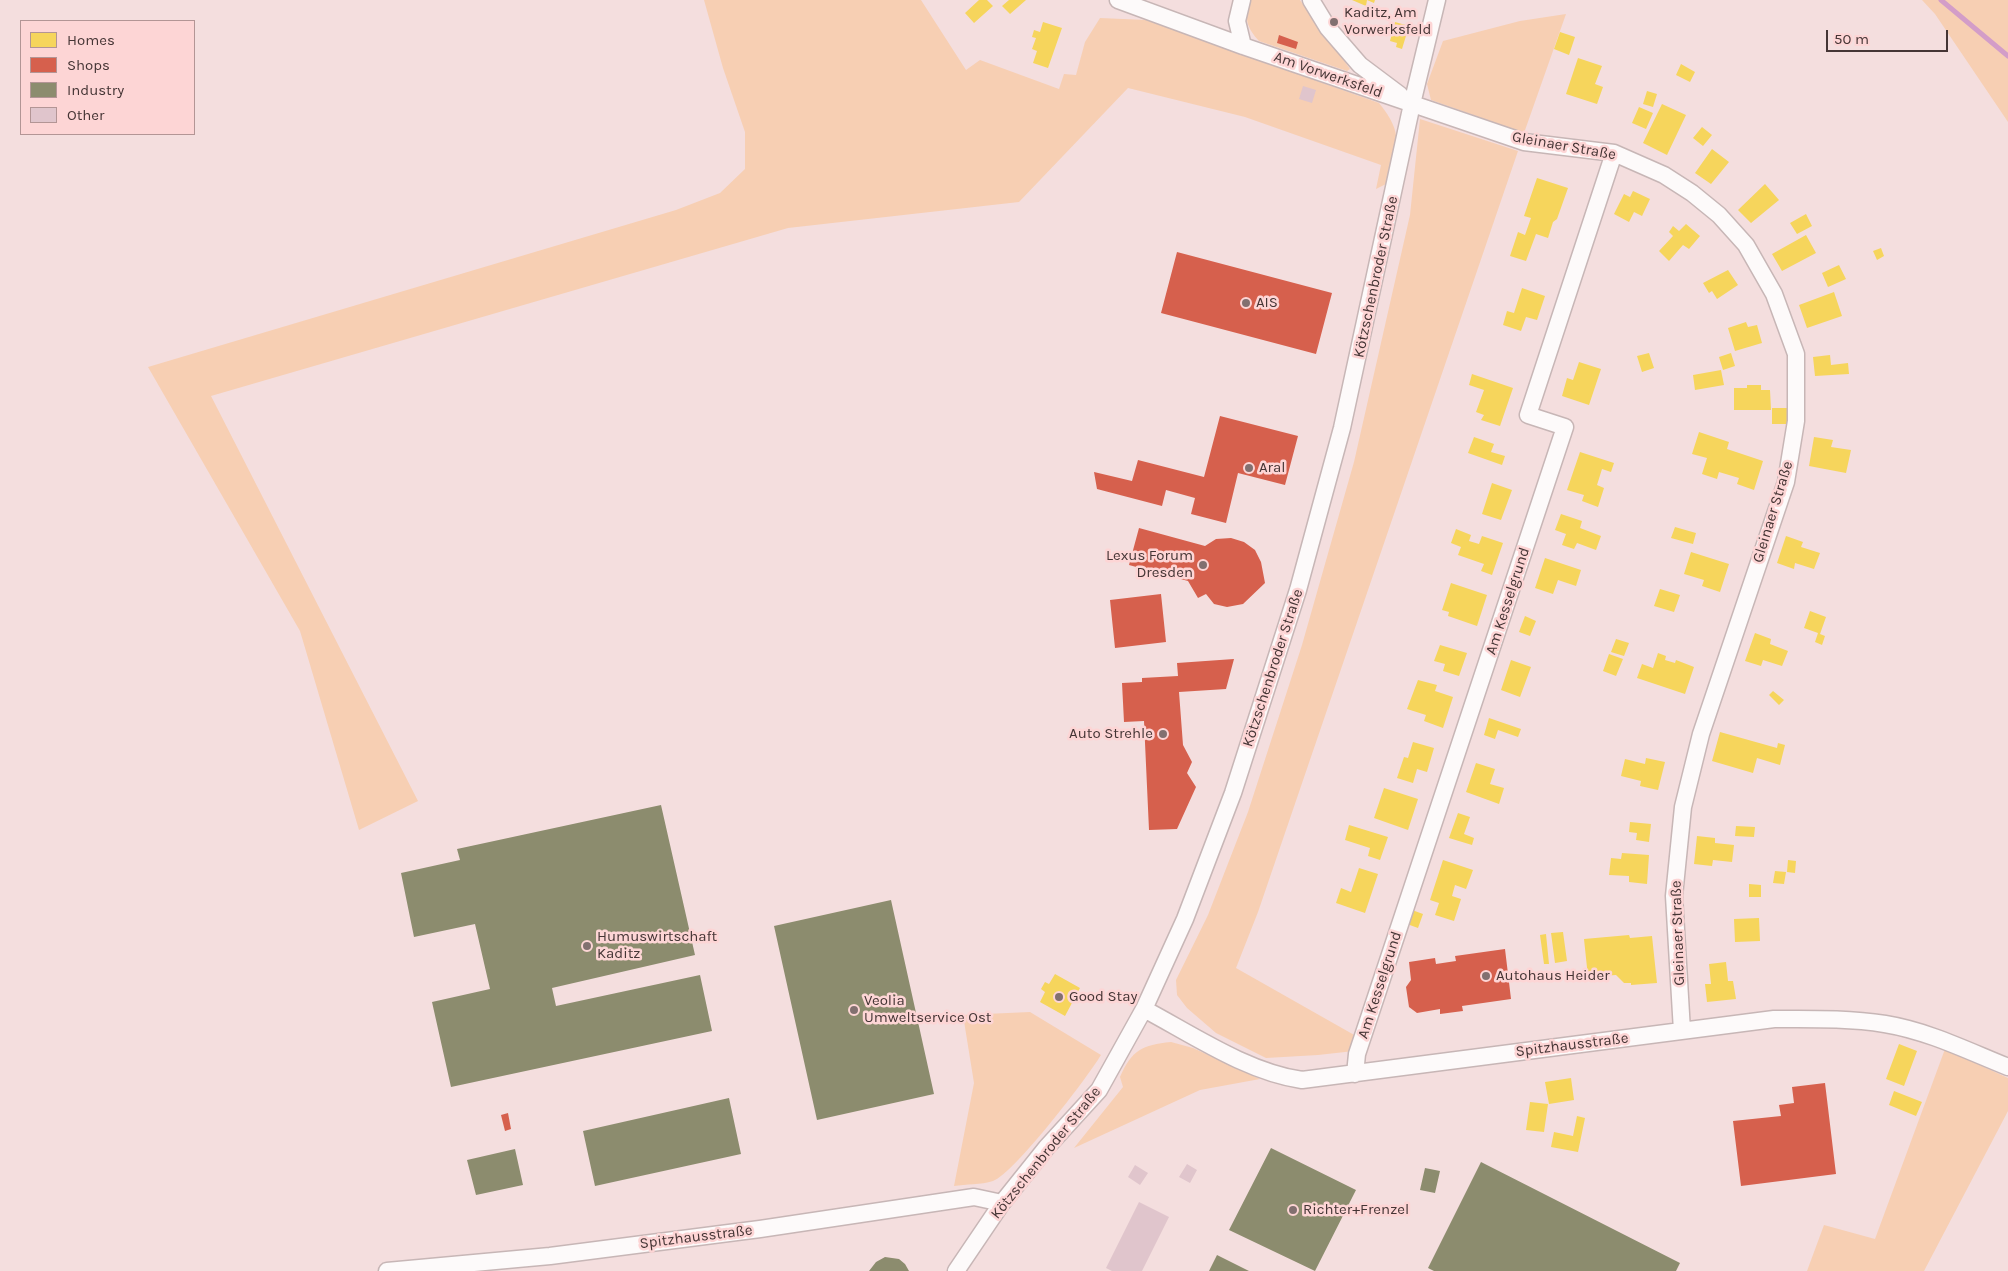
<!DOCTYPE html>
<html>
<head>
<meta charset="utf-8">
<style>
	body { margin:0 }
	#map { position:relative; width:2008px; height:1271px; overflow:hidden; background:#f4dede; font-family:Karla,sans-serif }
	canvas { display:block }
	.legend { position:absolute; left:20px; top:20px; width:175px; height:115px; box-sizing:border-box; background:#fdd5d5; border:1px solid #b39595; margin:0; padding:6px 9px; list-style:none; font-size:15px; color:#453535 }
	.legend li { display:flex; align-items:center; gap:10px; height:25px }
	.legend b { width:25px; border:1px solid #b39595 }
	.scale { position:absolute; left:1826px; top:30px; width:122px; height:22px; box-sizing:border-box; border:2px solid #453535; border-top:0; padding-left:6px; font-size:15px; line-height:18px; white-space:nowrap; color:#453535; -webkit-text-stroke:4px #fdd5d5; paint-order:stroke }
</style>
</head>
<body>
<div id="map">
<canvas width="2008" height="1271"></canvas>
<ul class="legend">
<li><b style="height:14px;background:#f6d55c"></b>Homes</li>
<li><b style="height:14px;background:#d6604d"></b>Shops</li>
<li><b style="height:14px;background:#8c8c6e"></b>Industry</li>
<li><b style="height:14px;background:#e0c5cc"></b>Other</li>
</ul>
<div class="scale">50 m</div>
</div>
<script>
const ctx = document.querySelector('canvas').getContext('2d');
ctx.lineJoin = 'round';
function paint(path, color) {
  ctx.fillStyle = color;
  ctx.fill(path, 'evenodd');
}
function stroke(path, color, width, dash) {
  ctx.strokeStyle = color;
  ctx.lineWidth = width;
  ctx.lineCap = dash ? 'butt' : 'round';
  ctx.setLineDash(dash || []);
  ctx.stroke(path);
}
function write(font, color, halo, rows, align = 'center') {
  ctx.font = font + ' Karla,sans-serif';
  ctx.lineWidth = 5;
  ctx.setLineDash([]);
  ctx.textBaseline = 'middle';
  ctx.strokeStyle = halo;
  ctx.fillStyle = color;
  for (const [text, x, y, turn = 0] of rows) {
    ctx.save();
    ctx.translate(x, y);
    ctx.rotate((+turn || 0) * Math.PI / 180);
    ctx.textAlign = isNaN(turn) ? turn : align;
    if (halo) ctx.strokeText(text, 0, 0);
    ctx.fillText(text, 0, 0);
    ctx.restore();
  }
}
paint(new Path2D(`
	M704,0H921L966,70L980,60L1059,89L1064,74L1076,75L1085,42L1100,18L1146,20L1379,103C1405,135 1396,145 1390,182L1376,189L1381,165L1245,117L1128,88L1019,202L788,228L211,396L418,801L359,830L300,631L148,367L676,210L720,193L745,169V132L723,68Z
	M1251,0H1300L1350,69L1347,71L1259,41C1247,28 1243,17 1251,0Z
	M1922,0H2008V122L1935,14Z
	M1566,14L1524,133L1431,100L1427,84L1443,41L1520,21Z
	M1420,119L1518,151L1258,912L1236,968L1356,1036L1354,1051L1318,1055L1266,1058L1216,1033L1187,1008L1177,995L1176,980L1208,915L1248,812L1302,645L1354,462L1410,215Z
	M1030,1012L1101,1055C1087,1078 1014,1174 993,1181C981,1185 966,1184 954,1186L974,1083L963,1015Z
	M1171,1042L1193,1048L1260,1079L1200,1090L1074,1148L1123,1087L1120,1077C1132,1050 1142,1045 1171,1042Z
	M1945,1049L2008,1078V1111L1924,1271H1807L1824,1225L1875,1239Z`), '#f7cfb3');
paint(new Path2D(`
	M979,0H987L993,6L974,23L965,13Z
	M1009,0H1026L1010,14L1002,6Z
	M1352,0H1375L1374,3L1367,0L1366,6Z
	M1043,22L1062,28L1048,68L1033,63L1037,51L1032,49L1036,38L1032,37L1034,30L1040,32Z
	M1395,22L1409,26L1402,49L1396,47L1397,43L1390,41Z
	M1560,32L1575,37L1569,55L1554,49Z
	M1578,58L1602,66L1595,84L1603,87L1597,104L1566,94Z
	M1681,64L1695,72L1690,82L1676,75Z
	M1647,91L1657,94L1653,107L1643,104Z
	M1662,104L1686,115L1667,155L1643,143Z
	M1639,107L1653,113L1646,129L1632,123Z
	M1702,127L1712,135L1703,146L1693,138Z
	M1712,149L1729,162L1711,184L1695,173Z
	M1537,178L1568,188L1557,219L1553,222L1548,238L1536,234L1526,261L1510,256L1518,232L1525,235L1531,218L1524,216Z
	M1765,184L1779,200L1751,223L1738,210Z
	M1633,191L1650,199L1642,216L1634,212L1629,222L1614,214L1624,194L1630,197Z
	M1806,214L1812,226L1797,234L1790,223Z
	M1686,224L1700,236L1689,249L1683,245L1669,261L1659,251L1673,236L1669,232L1673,226L1679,231Z
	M1806,235L1816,253L1782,271L1772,254Z
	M1881,248L1884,256L1877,260L1873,251Z
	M1839,265L1846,279L1828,287L1822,273Z
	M1728,270L1738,285L1717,299L1712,291L1709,293L1703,283Z
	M1522,288L1545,296L1537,320L1526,317L1521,331L1503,325L1507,311L1514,313Z
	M1834,292L1842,316L1807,328L1799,305Z
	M1746,322L1748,327L1757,325L1762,343L1735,351L1728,328Z
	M1649,353L1654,368L1642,372L1637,356Z
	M1731,353L1735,366L1723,370L1719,357Z
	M1830,355L1831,365L1848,363L1849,374L1815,376L1813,357Z
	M1579,362L1601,369L1589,405L1562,396L1567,378L1573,380Z
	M1721,370L1724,385L1695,390L1693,375Z
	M1472,374L1513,388L1500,426L1481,420L1484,415L1476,412L1484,390L1469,385Z
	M1747,385H1761V390H1770L1771,410H1734V388H1747Z
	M1772,408H1788V424H1772Z
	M1699,432L1729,442L1727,449L1763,461L1754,490L1737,484L1739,478L1719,472L1717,479L1702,474L1707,458L1692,454Z
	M1474,437L1494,444L1491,452L1505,456L1502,465L1468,453Z
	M1814,437L1833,440L1831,447L1851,450L1846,473L1809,466Z
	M1580,452L1614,463L1611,472L1602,469L1597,485L1604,488L1598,507L1582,501L1584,495L1567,490Z
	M1492,483L1512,490L1501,520L1482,514Z
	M1561,514L1582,521L1580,528L1601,536L1596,550L1577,543L1574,549L1562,545L1566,534L1555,530Z
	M1675,527L1696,533L1693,544L1671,538Z
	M1456,529L1471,535L1469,541L1479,544L1482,536L1503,543L1492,575L1481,571L1484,564L1458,555L1461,547L1451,543Z
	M1786,536L1803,542L1801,547L1820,553L1814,569L1795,563L1794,569L1777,563Z
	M1691,552L1729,564L1720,592L1702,586L1704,580L1684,574Z
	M1545,558L1581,570L1576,586L1558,580L1553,594L1535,588Z
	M1451,583L1487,595L1477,626L1448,616L1449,612L1442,610Z
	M1660,589L1680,595L1674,612L1654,606Z
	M1810,611L1826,617L1820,634L1825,636L1822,645L1815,642L1818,633L1804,628Z
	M1525,616L1536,621L1530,636L1519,632Z
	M1755,633L1771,639L1770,644L1788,651L1782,666L1763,660L1761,666L1745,661Z
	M1616,639L1629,643L1624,656L1611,652Z
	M1440,645L1467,653L1459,676L1443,671L1445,664L1434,661Z
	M1658,653L1666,656L1665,660L1675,663L1676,660L1694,667L1685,694L1637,678L1642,664L1653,668Z
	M1609,654L1623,659L1616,676L1603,671Z
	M1511,660L1531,667L1520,697L1501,690Z
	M1418,680L1437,685L1435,691L1453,697L1443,728L1424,721L1426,715L1407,709Z
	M1773,691L1784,700L1779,705L1769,695Z
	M1489,718L1521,729L1518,737L1498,730L1495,739L1484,735Z
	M1720,732L1777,748L1778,743L1785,745L1780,765L1757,758L1753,773L1712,761Z
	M1413,742L1434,748L1427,772L1417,769L1413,783L1397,778L1404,757L1408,758Z
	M1646,758L1665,762L1658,790L1640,786L1641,781L1621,776L1625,759L1645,764Z
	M1476,763L1495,769L1490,784L1504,788L1499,804L1466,792Z
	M1384,788L1418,799L1408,830L1374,818Z
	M1458,813L1470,817L1464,834L1474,838L1472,845L1449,838Z
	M1630,822L1651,824L1649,842L1636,840L1637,833L1629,832Z
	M1349,825L1388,837L1380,860L1368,856L1370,848L1345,840Z
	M1736,826L1755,827L1754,837L1735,836Z
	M1697,836L1715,838V843L1734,845L1732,862L1713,860L1712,866L1694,864Z
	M1622,853L1649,855L1647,884L1629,882V876L1609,875L1611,858L1621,859Z
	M1443,860L1473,870L1466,889L1455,885L1452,896L1461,899L1454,921L1435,915L1439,903L1430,900Z
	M1788,860L1796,861L1795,873L1787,872Z
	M1359,868L1378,874L1365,913L1336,903L1341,888L1351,892Z
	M1775,871L1786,872L1784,884L1773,883Z
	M1749,884L1761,885V897H1749Z
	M1412,910L1423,914L1418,928L1407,924Z
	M1759,918L1760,941L1735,942L1734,919Z
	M1563,932L1567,961L1555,963L1551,933Z
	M1546,934L1549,964H1544L1540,935Z
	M1629,935L1630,938L1652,936L1657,983L1631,985V983H1624L1616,975L1588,977L1584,939Z
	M1726,962L1728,981H1733L1736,999L1707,1002L1705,984H1711L1709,964Z
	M1055,974L1080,988L1065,1016L1040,1002L1045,992L1041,989L1045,982L1049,984Z
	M1899,1044L1917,1051L1904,1086L1886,1079Z
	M1571,1078L1574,1100L1549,1104L1545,1082Z
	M1894,1091L1922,1102L1916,1116L1889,1105Z
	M1530,1102L1548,1104L1544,1132L1526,1130Z
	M1577,1116L1585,1118L1578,1152L1551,1147L1554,1132L1573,1136Z`), '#f6d55c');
paint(new Path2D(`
	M1279,35L1298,42L1296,49L1277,43Z
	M1177,252L1332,293L1316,354L1161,313Z
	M1220,416L1298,436L1285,485L1238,473L1226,523L1191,514L1195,498L1166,490L1162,506L1097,489L1094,472L1132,481L1138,460L1204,477Z
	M1139,528L1205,546L1216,539L1231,538L1244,542L1255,550L1261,562L1265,583L1243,604L1227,607L1214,604L1206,594L1198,598L1188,581L1129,565Z
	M1161,594L1166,642L1115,648L1110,600Z
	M1234,659L1226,689L1179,692L1183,745L1192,762L1187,773L1196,787L1177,829L1149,830L1144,721L1124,722L1122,683L1142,682V678L1178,676L1177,663Z
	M1505,949L1511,999L1462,1006L1463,1011L1440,1014V1009L1417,1013L1409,1007L1406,987L1411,980L1409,962L1435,958L1436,964L1456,961L1455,956Z
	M1825,1083L1836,1174L1741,1186L1733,1121L1781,1116L1779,1105L1794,1103L1792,1087Z
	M508,1113L511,1129L505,1131L501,1115Z`), '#d6604d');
paint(new Path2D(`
	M661,805L695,955L552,988L556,1006L700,975L712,1031L451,1087L432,1002L490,989L475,924L414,937L401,873L460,860L457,849Z
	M891,900L934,1094L817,1120L774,926Z
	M729,1098L741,1154L595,1186L583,1131Z
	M1271,1148L1356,1190L1315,1271L1229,1230Z
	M515,1149L523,1185L476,1195L467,1160Z
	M1481,1162L1680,1263L1676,1271H1434L1428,1268Z
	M1425,1168L1440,1171L1435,1193L1420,1190Z
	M1217,1255L1249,1271H1209Z
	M885,1257L899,1259L905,1264L909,1271H869L876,1262Z`), '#8c8c6e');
stroke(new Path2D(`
	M1941,0L2008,56`), '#d39dc8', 5);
paint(new Path2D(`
	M1303,86L1316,90L1312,103L1299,99Z
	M1187,1164L1197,1170L1190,1183L1179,1177Z
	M1135,1165L1148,1173L1140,1185L1128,1177Z
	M1139,1202L1169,1217L1142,1271H1112L1106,1268Z`), '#e0c5cc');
const minor = new Path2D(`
	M1118,0L1243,46L1524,142L1614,153L1664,175L1692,193L1719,215L1746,245L1774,294L1796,354V421L1786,482L1701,734L1683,807L1674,896L1682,1031
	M1242,0L1237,21L1243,46
	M1311,0L1328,28L1360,65L1400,95
	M1144,1009C1193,1035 1247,1072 1302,1080L1774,1019C1811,1019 1848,1018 1885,1024C1928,1031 1968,1051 2008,1067
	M1355,1074L1357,1054L1565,427L1528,415L1614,153
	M387,1271L550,1256L760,1229L974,1197L1002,1203
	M956,1271L1002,1203L1046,1148L1099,1090L1144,1009L1185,919L1233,793L1298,590L1342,428L1412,104L1437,0`);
stroke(minor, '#c7b6b6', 19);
stroke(minor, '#fdfafa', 16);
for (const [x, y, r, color] of [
	[1334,22,5,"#827070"],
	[1246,303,5,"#827070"],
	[1249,468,5,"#827070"],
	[1203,565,5,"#827070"],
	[1163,734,5,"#827070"],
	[587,946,5,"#827070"],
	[1486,976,5,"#827070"],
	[1059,997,5,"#827070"],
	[854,1010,5,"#827070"],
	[1293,1210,5,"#827070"]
]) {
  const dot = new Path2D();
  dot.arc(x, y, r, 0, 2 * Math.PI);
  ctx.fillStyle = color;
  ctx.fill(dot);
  stroke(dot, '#fdd5d5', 2);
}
write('15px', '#453535', '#fdd5d5', [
	["Kaditz, Am",1344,13],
	["Vorwerksfeld",1344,30],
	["AIS",1256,303],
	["Aral",1259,468],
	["Lexus Forum",1193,556,"right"],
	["Dresden",1193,573,"right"],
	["Auto Strehle",1153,734,"right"],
	["Humuswirtschaft",597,937],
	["Kaditz",597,954],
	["Autohaus Heider",1496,976],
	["Good Stay",1069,997],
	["Veolia",864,1001],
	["Umweltservice Ost",864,1018],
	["Richter+Frenzel",1303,1210]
], 'left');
write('15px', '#453535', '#fdd5d5', [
	["Am Vorwerksfeld",1328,75,19],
	["Gleinaer Straße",1564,146,10],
	["Kötzschenbroder Straße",1376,277,-78],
	["Gleinaer Straße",1773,512,-73],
	["Am Kesselgrund",1508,601,-72],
	["Kötzschenbroder Straße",1273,668,-72],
	["Gleinaer Straße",1678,933,-92],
	["Am Kesselgrund",1380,985,-72],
	["Spitzhausstraße",1572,1045,-7],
	["Kötzschenbroder Straße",1046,1153,-51],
	["Spitzhausstraße",696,1237,-7]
]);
</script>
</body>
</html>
